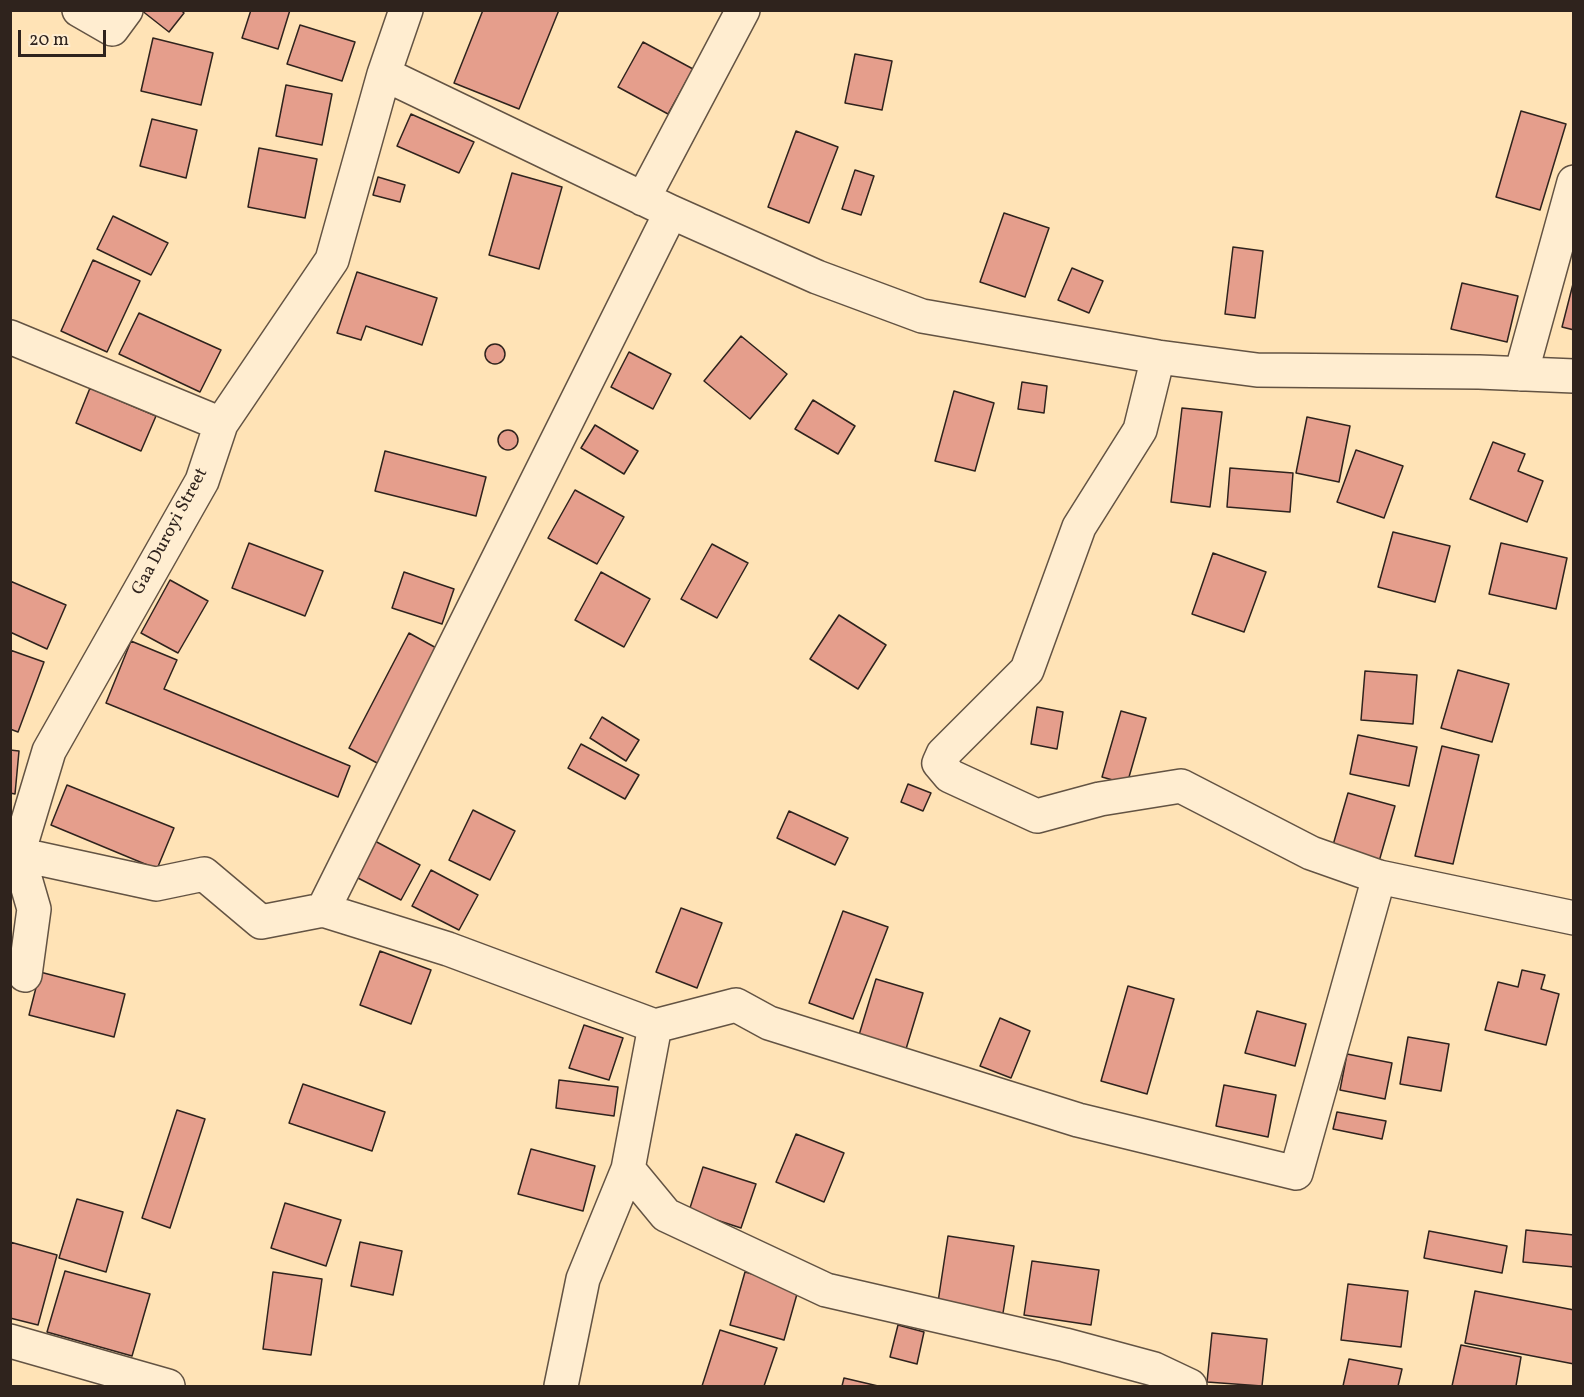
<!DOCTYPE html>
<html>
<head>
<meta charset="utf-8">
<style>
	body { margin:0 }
	#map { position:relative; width:1584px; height:1397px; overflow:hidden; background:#ffe3b6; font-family:Vollkorn,serif }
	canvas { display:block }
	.frame { position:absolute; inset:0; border:12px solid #2f231d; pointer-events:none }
	.scale { position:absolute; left:18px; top:30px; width:88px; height:27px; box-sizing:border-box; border:3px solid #2f231d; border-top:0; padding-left:8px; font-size:18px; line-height:21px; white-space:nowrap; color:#2f231d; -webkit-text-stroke:4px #ffedd0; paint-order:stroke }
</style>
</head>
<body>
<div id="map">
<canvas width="1584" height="1397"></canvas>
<div class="frame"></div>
<div class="scale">20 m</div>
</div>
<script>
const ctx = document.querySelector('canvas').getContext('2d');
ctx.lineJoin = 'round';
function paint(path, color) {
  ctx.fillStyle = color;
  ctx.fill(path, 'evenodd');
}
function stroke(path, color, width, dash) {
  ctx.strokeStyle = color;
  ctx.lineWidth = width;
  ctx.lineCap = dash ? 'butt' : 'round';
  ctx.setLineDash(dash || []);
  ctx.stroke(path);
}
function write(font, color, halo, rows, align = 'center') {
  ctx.font = font + ' Vollkorn,serif';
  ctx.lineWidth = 4.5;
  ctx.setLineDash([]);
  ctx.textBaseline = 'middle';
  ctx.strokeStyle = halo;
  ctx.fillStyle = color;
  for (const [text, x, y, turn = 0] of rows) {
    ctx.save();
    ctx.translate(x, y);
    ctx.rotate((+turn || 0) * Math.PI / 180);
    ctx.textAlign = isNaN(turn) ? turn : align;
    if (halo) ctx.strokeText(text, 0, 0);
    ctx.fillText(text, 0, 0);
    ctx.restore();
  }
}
const building = new Path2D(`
	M141,10H181L184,13L169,32Z
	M251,10H290L278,49L242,38Z
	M483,10H559L519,109L454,83Z
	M300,25L355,42L342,81L287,64Z
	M153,38L213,53L201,105L141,91Z
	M643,42L693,69L668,114L618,87Z
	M855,54L892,61L882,110L845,103Z
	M286,85L332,94L322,145L276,136Z
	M1521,111L1566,124L1540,210L1496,197Z
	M411,114L474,142L459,173L397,146Z
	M152,119L197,130L186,178L140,166Z
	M796,131L838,147L809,223L768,207Z
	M259,148L317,159L305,218L248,207Z
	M855,170L874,176L861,215L842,209Z
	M512,173L562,187L539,269L489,255Z
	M378,177L405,185L400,202L373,195Z
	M1004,213L1049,228L1025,297L980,282Z
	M113,216L168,243L151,275L97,249Z
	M1233,247L1263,251L1255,318L1225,314Z
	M93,260L140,281L107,352L61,331Z
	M1072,268L1103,281L1089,313L1058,300Z
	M357,272L437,298L422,345L366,326L361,340L337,333Z
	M1462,283L1518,296L1507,342L1451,329Z
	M1573,284H1574V330L1562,327Z
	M139,313L221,350L200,392L119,354Z
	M741,336L787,374L750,419L704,381Z
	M485 354a10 10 0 1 1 20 0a10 10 0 1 1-20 0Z
	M629,352L671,374L653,409L611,387Z
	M1022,382L1047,386L1044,413L1018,409Z
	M90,388L156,416L141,451L76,423Z
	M954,391L994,403L975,471L935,461Z
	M813,400L855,426L838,454L795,429Z
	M1182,408L1222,412L1210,507L1171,502Z
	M1307,417L1350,426L1339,482L1296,473Z
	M595,425L638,451L624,474L581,448Z
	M498 440a10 10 0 1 1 20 0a10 10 0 1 1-20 0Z
	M1493,442L1525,454L1518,471L1543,481L1527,522L1470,499Z
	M1356,450L1403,466L1384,518L1337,502Z
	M385,451L486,477L476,516L375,491Z
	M1230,468L1293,473L1290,512L1227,507Z
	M575,490L624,517L597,564L548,538Z
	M1393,532L1450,546L1435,602L1378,587Z
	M249,543L323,571L305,616L232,588Z
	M1501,543L1567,558L1556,609L1489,594Z
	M712,544L748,563L717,618L681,599Z
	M1213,553L1266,572L1244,632L1192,614Z
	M404,572L454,589L442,624L392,608Z
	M601,572L650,599L624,647L575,620Z
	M170,580L208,601L178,653L141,633Z
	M10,581L66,605L47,649L10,632Z
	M839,615L886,645L858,689L810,659Z
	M409,633L440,650L379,764L349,748Z
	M131,641L177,660L164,689L350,766L338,797L106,703Z
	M10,650L44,662L18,732L10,729Z
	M1458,670L1509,684L1492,742L1441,728Z
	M1365,671L1417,675L1413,724L1361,720Z
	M1037,707L1063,712L1057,749L1031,744Z
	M1121,711L1146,718L1127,784L1102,777Z
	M602,717L639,740L626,761L590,738Z
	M1358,735L1417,747L1409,786L1350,774Z
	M581,744L639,775L625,799L568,768Z
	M1442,746L1479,755L1453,864L1415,856Z
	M10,750L19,751L15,794L10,793Z
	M908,784L931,793L923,811L901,802Z
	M67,785L174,828L157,869L51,825Z
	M1348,793L1395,806L1378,865L1331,852Z
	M473,810L515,831L490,880L449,860Z
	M789,811L848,838L835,865L777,838Z
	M373,840L420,865L401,900L354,876Z
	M431,870L478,895L459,930L412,906Z
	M681,908L722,923L697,988L656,972Z
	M843,911L888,927L853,1019L809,1003Z
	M380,951L431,970L411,1024L360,1005Z
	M1522,970L1545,975L1541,989L1559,994L1546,1045L1485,1030L1498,982L1518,987Z
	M40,972L125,994L114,1037L29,1015Z
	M876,979L923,993L906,1049L859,1035Z
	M1128,986L1174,999L1147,1094L1101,1081Z
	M1257,1011L1306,1024L1295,1066L1245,1053Z
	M1000,1018L1030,1031L1011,1078L980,1066Z
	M584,1025L623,1038L609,1080L569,1068Z
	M1408,1037L1449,1044L1441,1091L1400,1084Z
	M1347,1054L1392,1063L1385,1099L1340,1090Z
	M559,1080L618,1087L614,1116L556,1108Z
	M303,1084L385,1112L372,1151L289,1123Z
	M1224,1085L1276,1095L1268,1137L1216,1126Z
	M177,1110L205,1119L170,1228L142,1218Z
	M1337,1112L1386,1121L1382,1139L1333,1129Z
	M796,1134L844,1153L824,1202L776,1182Z
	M531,1149L595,1166L583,1211L518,1194Z
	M703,1167L756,1184L741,1228L689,1211Z
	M77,1199L123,1212L106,1272L59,1258Z
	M285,1203L341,1220L326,1266L271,1248Z
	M1526,1230L1574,1235V1267L1523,1262Z
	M1429,1231L1507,1246L1502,1273L1424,1258Z
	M948,1236L1014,1246L1003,1313L938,1302Z
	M10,1242L57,1255L38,1325L10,1318Z
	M360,1242L402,1251L393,1295L351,1286Z
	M1032,1261L1099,1270L1091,1325L1024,1315Z
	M65,1271L150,1294L132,1356L47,1332Z
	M273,1272L322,1279L311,1355L263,1349Z
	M745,1272L799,1287L784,1340L730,1325Z
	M1348,1284L1408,1291L1401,1347L1341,1340Z
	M1475,1291L1574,1310V1364L1465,1343Z
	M898,1325L924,1332L917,1364L890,1357Z
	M720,1330L777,1348L764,1386H702Z
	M1212,1333L1267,1339L1262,1386L1207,1382Z
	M1461,1345L1521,1357L1516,1386H1452Z
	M1349,1359L1402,1369L1398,1386H1343Z
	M844,1378L878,1386H842Z`);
paint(building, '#e59e8c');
stroke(building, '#2f231d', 1.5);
const minor = new Path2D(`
	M79,10L112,29L126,10
	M406,10L384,74L671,212L817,277L922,316L1158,357L1257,370L1479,372L1574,376
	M643,199L743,10
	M10,337L221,424
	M1158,357L1140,430L1079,527L1027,670L943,754L939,763L950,776L1037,816L1100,799L1181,786L1311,853L1379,877L1574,918
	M1521,374L1574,182
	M10,854H18L156,884L204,874L261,922L323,910L448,949L655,1026L736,1005L769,1023L1078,1120L1296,1173L1379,877
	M18,854L49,751L202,481L221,424L332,260L384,74
	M10,856L18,854L34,909L25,975
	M323,910L671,212
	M628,1169L666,1215L826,1290L1065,1345L1154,1369L1190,1386
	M10,1341L168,1386
	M561,1386L583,1279L628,1169L655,1026`);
stroke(minor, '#635343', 36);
stroke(minor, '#ffedd0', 33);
write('18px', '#2f231d', '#ffedd0', [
	["Gaa Duroyi Street",171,532,-62]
]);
</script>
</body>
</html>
